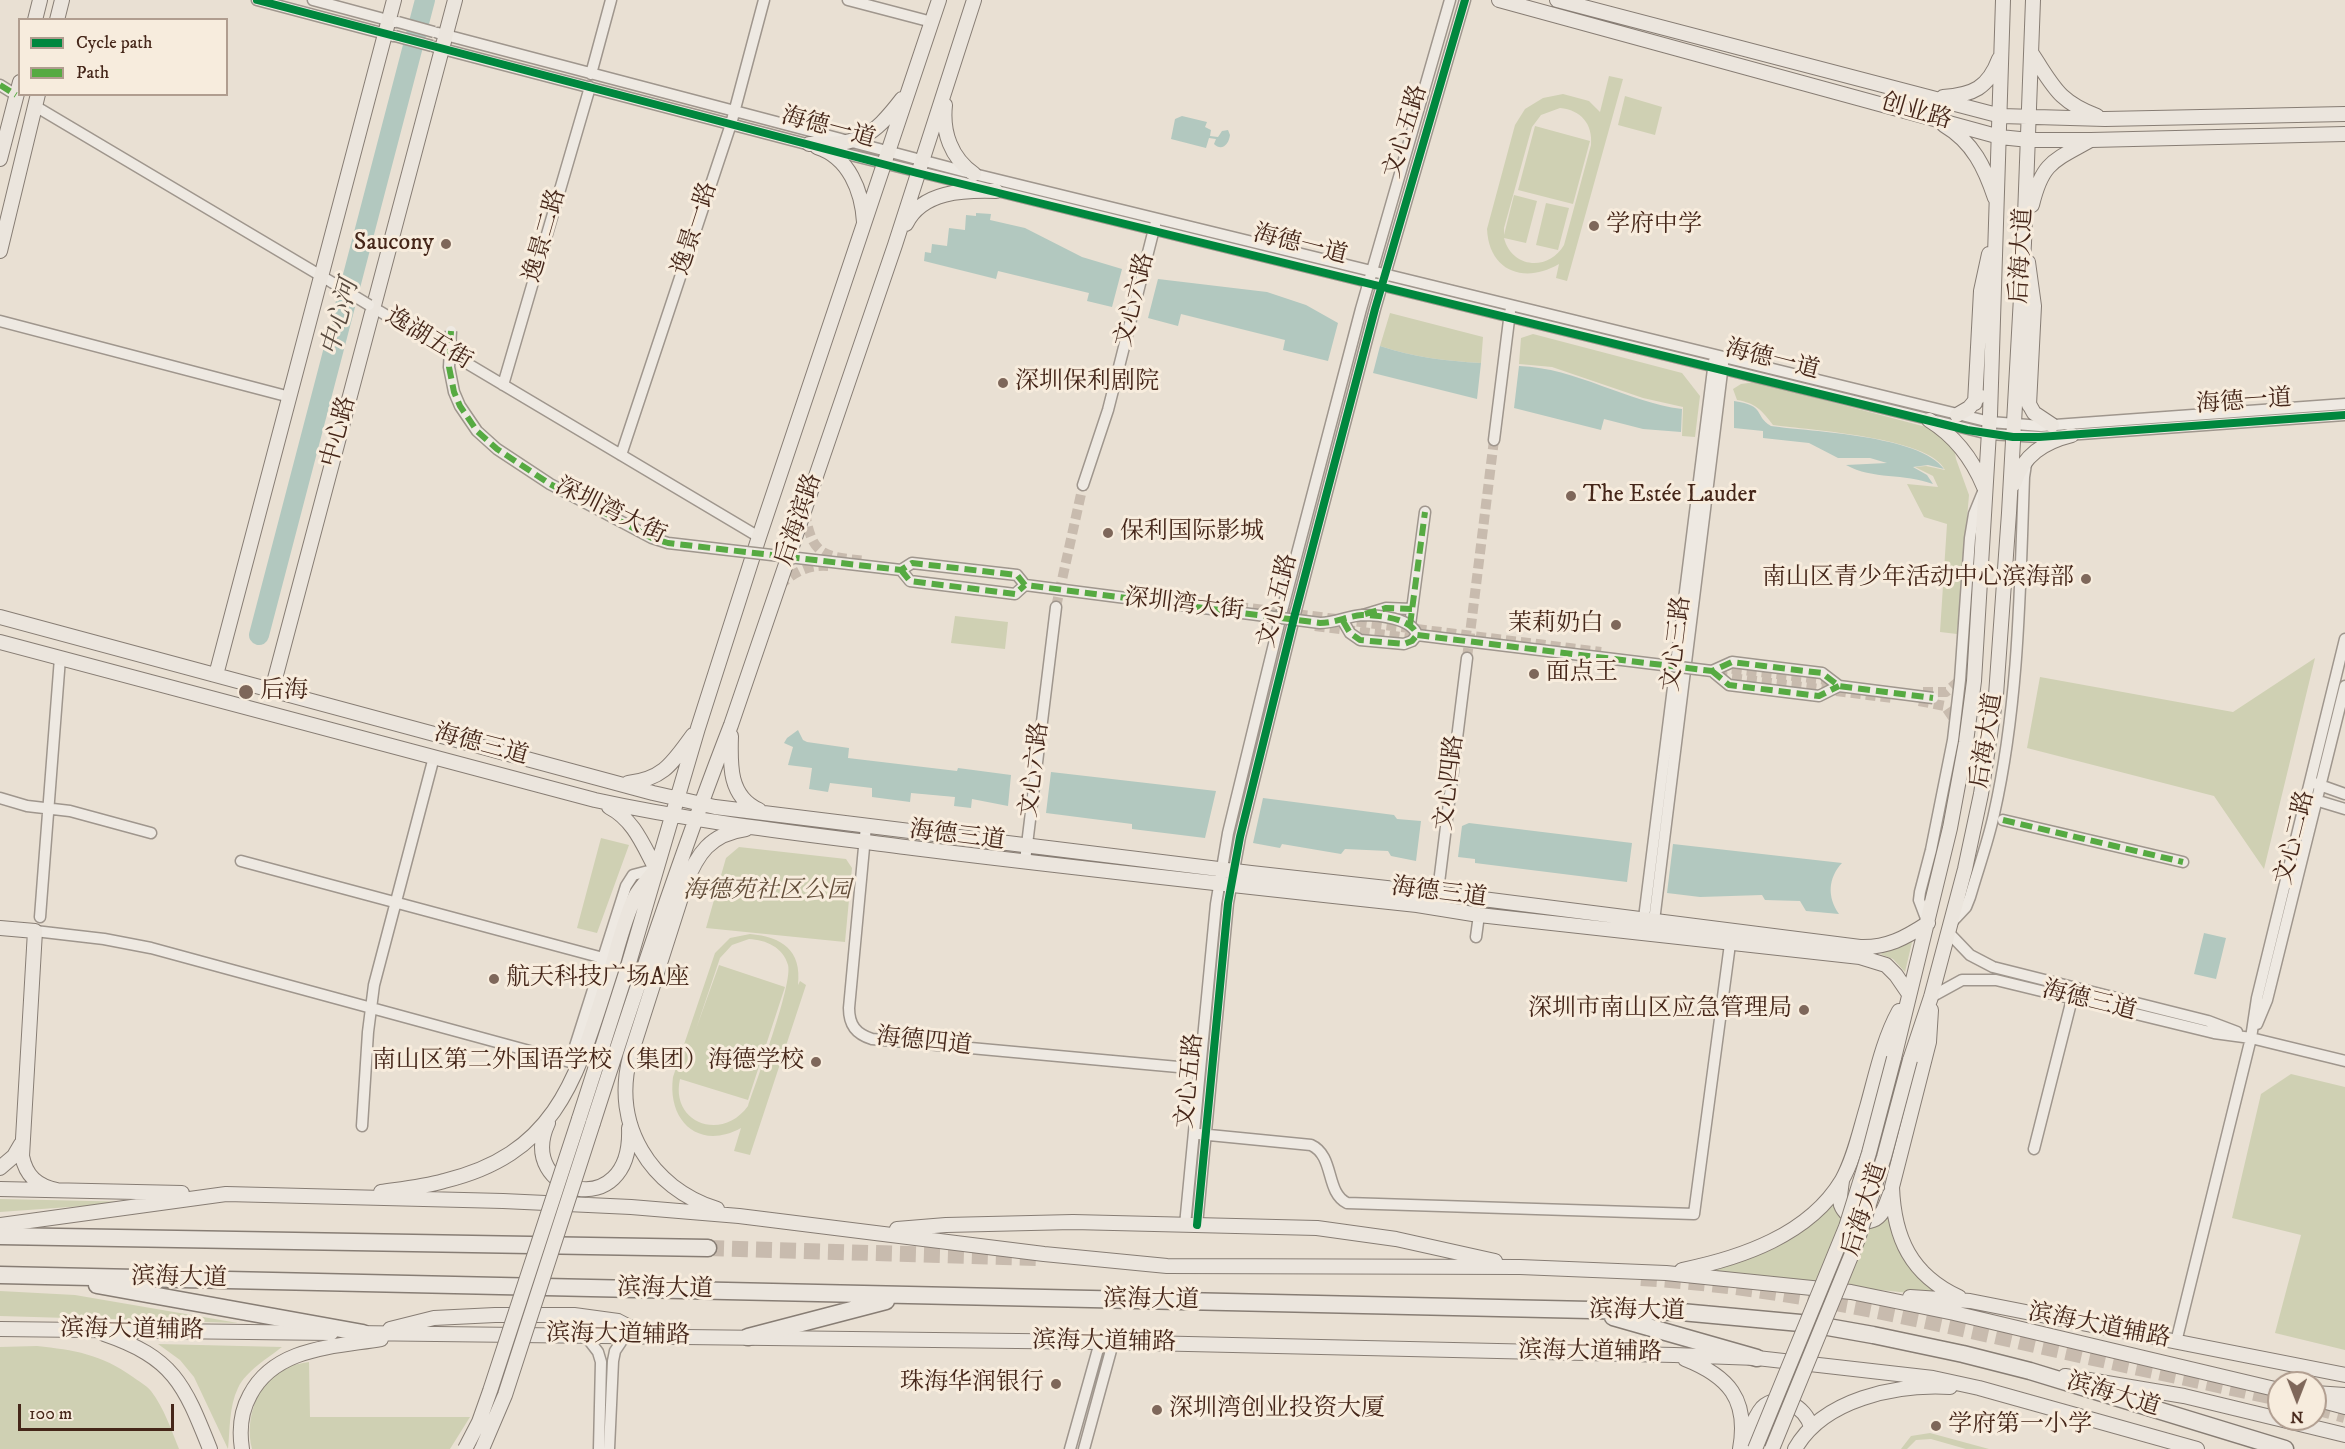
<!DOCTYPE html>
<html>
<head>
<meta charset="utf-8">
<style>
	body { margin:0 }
	#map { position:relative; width:2345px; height:1449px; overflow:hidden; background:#e9e0d3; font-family:"IM FELL DW Pica",serif }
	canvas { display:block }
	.legend { position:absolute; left:18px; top:18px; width:210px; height:78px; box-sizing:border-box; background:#f7ecdd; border:2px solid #b09d8f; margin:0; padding:8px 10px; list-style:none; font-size:18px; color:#452619 }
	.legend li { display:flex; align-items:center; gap:12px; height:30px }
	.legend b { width:30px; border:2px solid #b09d8f }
	.north { position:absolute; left:2267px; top:1371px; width:60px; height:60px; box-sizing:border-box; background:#f7ecdd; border:2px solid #b09d8f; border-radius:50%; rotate:180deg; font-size:16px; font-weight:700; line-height:24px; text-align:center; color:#452619 }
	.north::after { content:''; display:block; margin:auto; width:21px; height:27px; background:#7e675a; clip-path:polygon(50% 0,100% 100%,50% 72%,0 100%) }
	.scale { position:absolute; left:18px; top:1404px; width:156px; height:27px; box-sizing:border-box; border:3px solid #452619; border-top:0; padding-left:8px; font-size:18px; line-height:21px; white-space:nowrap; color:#452619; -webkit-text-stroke:4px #f7ecdd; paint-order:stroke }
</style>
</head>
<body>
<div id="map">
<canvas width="2345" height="1449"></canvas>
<ul class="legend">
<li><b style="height:8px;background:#00873e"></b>Cycle path</li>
<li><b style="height:8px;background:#56aa42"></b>Path</li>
</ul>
<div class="north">N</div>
<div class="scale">100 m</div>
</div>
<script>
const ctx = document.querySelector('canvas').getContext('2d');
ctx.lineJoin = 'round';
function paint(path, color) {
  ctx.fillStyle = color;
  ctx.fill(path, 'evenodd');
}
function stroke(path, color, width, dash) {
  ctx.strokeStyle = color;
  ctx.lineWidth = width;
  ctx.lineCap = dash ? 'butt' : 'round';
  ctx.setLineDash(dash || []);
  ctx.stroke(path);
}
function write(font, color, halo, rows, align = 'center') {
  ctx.font = font + ' "IM FELL DW Pica","Noto Serif SC",serif';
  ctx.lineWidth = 6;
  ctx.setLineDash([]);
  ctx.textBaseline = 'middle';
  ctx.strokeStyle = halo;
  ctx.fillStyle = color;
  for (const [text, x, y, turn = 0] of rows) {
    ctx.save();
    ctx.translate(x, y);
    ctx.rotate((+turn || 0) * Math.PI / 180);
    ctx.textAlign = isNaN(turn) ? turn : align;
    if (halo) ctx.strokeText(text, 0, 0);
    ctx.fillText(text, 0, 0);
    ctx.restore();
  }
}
paint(new Path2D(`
	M1609,76L1623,79L1567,281L1556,278L1559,264C1525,284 1489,272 1487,229L1515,125L1525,109L1543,98L1563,94L1589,101L1600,112ZM1560,108C1581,110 1593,124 1591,145L1564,245C1549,271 1512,269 1504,238L1526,243L1537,201L1514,195L1504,235V228L1532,127L1541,115Z
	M1625,96L1662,107L1655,135L1618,125Z
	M1535,126L1590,141L1573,204L1518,190Z
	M1546,203L1569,208L1558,250L1536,245Z
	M1390,313L1483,337L1481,363C1447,361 1412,357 1380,346Z
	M1533,334L1682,373L1700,396L1695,437L1682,436L1683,407L1643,398L1552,367L1519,364L1521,338Z
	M1755,382L1934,429L1953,441L1956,459L1969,495L1957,634L1940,632L1947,524L1924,517L1907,484L1938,487L1933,476L1915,467L1926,466L1945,470C1930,437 1808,430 1773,425C1762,410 1755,403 1737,400L1733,389L1741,384Z
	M955,616L1008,622L1005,649L951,643Z
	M2315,658L2264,869L2214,796L2027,748L2040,677L2233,712Z
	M601,838L629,845L597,933L577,928Z
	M739,847L846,859L852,868L845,942L706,928L726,858Z
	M750,934C782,937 802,950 798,985L800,981L806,985L750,1155L734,1151L741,1128C699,1151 667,1121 673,1077L715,953L730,938ZM749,939C766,940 783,947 788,965C793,984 756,1082 748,1106C721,1143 670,1122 680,1079L748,1100L785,987L719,965L696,1029L720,958L732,945Z
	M1913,938L1905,972L1893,959L1880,954L1898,948Z
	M2291,1074L2345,1087V1350L2275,1333L2301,1235L2232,1218L2261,1094Z
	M0,1199L139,1202L0,1212Z
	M1835,1201L1876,1225L1890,1214L1892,1224L1947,1297L1700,1271C1759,1260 1793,1245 1835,1201Z
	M0,1291L75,1295L238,1323L0,1316Z
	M158,1344L282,1347C268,1358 246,1371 238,1388C229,1406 230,1430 228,1449L194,1377L180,1360Z
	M37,1346C74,1350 101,1354 133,1377C138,1381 146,1385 151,1391C164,1408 171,1429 179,1449H0V1347Z
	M309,1362L310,1417H470L450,1449H252C244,1418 258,1378 290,1366C296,1364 303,1363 309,1362Z
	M1930,1433L1989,1449H1966L1931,1439L1916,1440L1907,1449H1901L1911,1436Z`), '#cfd0b3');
paint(new Path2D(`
	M1182,116L1207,122L1205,127L1211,130L1210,136L1218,137L1222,131L1228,130L1230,135C1229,144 1222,152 1214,144L1216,139L1209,138L1206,148L1171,139L1175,119Z
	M976,213L991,214L990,220L1025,228L1082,257L1122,269L1112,307L1087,301L1089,293L998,271L996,279L924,261L925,252L931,253L932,244L947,246L949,228L965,230L966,215L976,216Z
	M1158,279L1267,292L1306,305L1338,323L1328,361L1283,350L1285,340L1181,314L1178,326L1148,318Z
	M1380,346C1412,357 1447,361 1481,363L1477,399L1373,373Z
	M1519,366C1577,368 1626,402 1682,409L1681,432L1643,429L1604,419L1601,430L1514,408Z
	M1734,401C1767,406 1753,415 1771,426C1812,432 1920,435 1944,469L1928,465L1913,467L1927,475L1933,484C1904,473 1873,480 1846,465L1887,463L1870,458H1838L1809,443L1763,438V431L1734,428Z
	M798,730L803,740L807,742L849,748L848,758L957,771L958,768L1011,775L1008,806L972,799L971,808L954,806L955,797L911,793L910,802L872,797V788L830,783L828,792L809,789L812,768L788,765L793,747L784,743L787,738Z
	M1051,772L1216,791L1205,838L1132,829V824L1046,813Z
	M1263,798L1394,815L1397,819L1421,821L1416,861L1391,856L1388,851L1345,849L1341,854L1282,844L1280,848L1253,843Z
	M1469,823L1632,843L1627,882L1475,863V859L1458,857L1462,826Z
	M1673,844L1842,863C1828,878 1827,897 1839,914L1806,911L1800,901L1765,900L1762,895L1700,897L1667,893Z
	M2204,933L2226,938L2216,979L2194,974Z`), '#b2c8bf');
stroke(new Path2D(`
	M259,635L425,0`), '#b2c8bf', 20);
stroke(new Path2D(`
	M805,512C812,558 825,556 865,561
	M779,586C793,573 808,564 829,566
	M1208,603L1601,652
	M1056,607L1083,485
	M1315,626L1418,639
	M1467,658L1494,440
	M1717,667L1836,681
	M1717,676L1892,698
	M1923,692H1946L1960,680
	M1919,701L1945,706L1956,722`), '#c8bbae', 10, [10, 5]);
stroke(new Path2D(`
	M708,1248L1036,1258
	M1641,1278C1762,1285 1881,1311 1999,1337C2092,1358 2186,1378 2279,1398
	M2315,1407L2345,1415`), '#c8bbae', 16, [16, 8]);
const minor = new Path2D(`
	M257,0L393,36
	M313,0L395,22
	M848,0L932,22
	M438,33L974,174L1990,422L2041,426L2345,404
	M435,47L814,146
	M591,74L611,0
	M0,85L16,95
	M35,106L333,283
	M830,150L1989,434L2039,437L2345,415
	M369,305L759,537
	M0,321L290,397
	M503,385L590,87
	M1494,440L1510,312
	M621,455L731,124L764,0
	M1083,485L1108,410L1155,225
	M1363,615L1386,608L1412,609
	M1410,625L1425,512
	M2314,783L2345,794
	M0,798L27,806L70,811L151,833
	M2312,799L2345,809
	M2003,820L2183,862
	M866,826L849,1008C849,1025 856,1034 872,1039L1200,1069
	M241,861L603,958
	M1025,861L1056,607
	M1437,899L1467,658
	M40,917L60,658
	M1927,921L1919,900L1920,892L1931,850L1953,740L1960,680L1970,538L1974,514L1983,492
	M1951,923L1966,907L1970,897C1978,869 1988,842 1994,814C2019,703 2020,589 2024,477L2026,464
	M1643,926L1714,361
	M1653,929L1723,364
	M35,931L104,939L151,948L570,1062L626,886L633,875L656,869
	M1948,932L1970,955L1993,967L2208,1021L2237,1032
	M1476,937L1479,915
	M1931,997L1962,980H1996L2214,1033L2251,1038L2345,1061
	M2257,1024L2267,1000L2345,686
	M362,1126L368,1032L374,985L434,757
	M1199,1134L1311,1145C1335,1156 1325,1192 1347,1203L1694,1214L1730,944
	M2034,1149L2074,991
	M1185,1225L1216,904L1228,833L1283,607L1361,309L1450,0
	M1197,1225L1228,903L1240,837L1295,614L1375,309L1465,0
	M585,1335L598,1352L601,1362L599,1449
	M2176,1342L2251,1038L2257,998L2345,639
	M609,1449L613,1361L615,1351L625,1336
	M1070,1449L1100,1342
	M1084,1449L1113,1343`);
const major = new Path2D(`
	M1499,0L2000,137L2029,140H2091L2345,134
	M1557,0L2001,116L2105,119L2345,114
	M35,20L40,0
	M57,20L62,0
	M2032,54C2054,87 2058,101 2097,116
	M1943,97C1973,95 1988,88 1999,59
	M945,105C942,132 951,158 974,174
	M1944,125C1973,142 1985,168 1995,198
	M809,144C859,145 872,138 902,99
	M817,147C849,157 862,191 864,222
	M0,159L20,82
	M2032,205C2042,163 2053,161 2089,141
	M906,224C922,191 964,190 996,191
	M0,251L38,94
	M2028,262L2034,306L2029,405
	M2025,397L2034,413L2052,425
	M1975,403L1981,291L1989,254
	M1957,415L1969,408L1979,396
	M1929,420C1955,436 1972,458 1984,487
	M2014,484C2023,455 2044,442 2072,435
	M0,617L653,793L715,807L1251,873L1459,896L1860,947C1887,948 1905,938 1928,923
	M0,642L595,800C700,823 807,834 913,848C1081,869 1249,887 1417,905L1479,915L1860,957L1886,965L1896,975L1909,994
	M216,675L394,0
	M272,690L455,0
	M731,736C730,765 729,797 759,810
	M628,783C664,779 673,762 693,735
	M609,807C634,820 643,845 656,869
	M0,928L35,931L22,1156C26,1176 37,1186 57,1190
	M1931,1010L1929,1042L1892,1187C1894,1238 1911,1275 1959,1297
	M1894,1058L1950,828L1966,742L1974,681L1990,415L2003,0
	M1910,1060L1931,997L1965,869L1981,794L1996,695L2009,513L2024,243L2033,0
	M579,1119L626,973L698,728L759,537L939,0
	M548,1123C515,1194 633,1225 629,1128
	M593,1123C636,989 680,856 731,725L895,245L974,0
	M0,1168L14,1156L21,1144
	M1842,1181C1841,1189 1839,1197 1841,1205C1846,1219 1869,1228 1880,1215C1885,1210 1887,1201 1890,1194
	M0,1189L182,1193
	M381,1192C402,1189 423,1187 444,1181C561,1153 578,1072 611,970C618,946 624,920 635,897C639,889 646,882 651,875
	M717,1209C650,1188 612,1125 630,1057L685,885C697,854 710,834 746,829
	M0,1225L226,1194L503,1201L631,1207L739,1216L1044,1254L1167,1266L1520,1267L1666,1273L1851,1292L1954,1313L2279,1390
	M897,1229L946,1225L1073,1222L1317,1228L1396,1239L1495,1261
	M1682,1270C1741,1258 1809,1235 1842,1180C1854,1159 1860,1130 1867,1107C1876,1075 1883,1040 1899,1011
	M1910,1297L1970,1301L2345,1375
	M0,1329L331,1333
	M390,1329L434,1318L495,1315H574L618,1321L645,1335
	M353,1333L1100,1342L1674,1355L1757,1358L1933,1378L1979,1388L2197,1449
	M104,1334C174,1358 184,1384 210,1449
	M1685,1359C1728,1376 1749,1399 1740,1449
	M2065,1376L2184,1396L2279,1419
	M2315,1393L2345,1395
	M2315,1399L2345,1407
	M2279,1419L2345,1435
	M1745,1443C1750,1432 1754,1417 1762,1408C1779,1391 1806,1407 1811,1427
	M242,1449C239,1430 240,1413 250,1395C275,1347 334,1347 381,1339
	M1795,1449C1823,1399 1896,1384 1950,1387`);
const highway = new Path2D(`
	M0,1236L708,1248
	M0,1275L1681,1312L1811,1324L1873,1335L1963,1354L2030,1371L2285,1449
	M97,1285L363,1333
	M1613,1317L1757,1358
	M748,1337L886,1301`);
stroke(minor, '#9f968d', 13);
stroke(major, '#877d74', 16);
stroke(highway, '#877d74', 19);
stroke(minor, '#eee9e2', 10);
stroke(major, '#ebe5dd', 14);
stroke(highway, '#ebe5dd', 16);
const minorBridge = new Path2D(`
	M398,22L434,32
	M395,36L432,46
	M333,283L369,305
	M451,331L449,367L454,392L460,406L477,431L497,449L550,484L652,538L668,543L901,570L912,563L1017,575L1025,585L1320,623C1335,623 1348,616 1362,615C1378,615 1412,618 1417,635L1712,671L1732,662L1764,666L1822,673L1839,686L1933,698
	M901,570L910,581L1015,594L1025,585
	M1343,621L1350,633L1360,640L1404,644L1412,641L1417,635
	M1712,671L1729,685L1819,696L1839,686`);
const majorBridge = new Path2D(`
	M465,1449L479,1422L490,1391L579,1119
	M482,1449L505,1395L593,1123
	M1755,1449L1846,1227L1869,1153L1894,1058
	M1772,1449L1858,1239L1884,1157L1910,1060`);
stroke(minorBridge, '#9f968d', 13, []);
stroke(majorBridge, '#877d74', 16, []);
stroke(minorBridge, '#eee9e2', 10);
stroke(majorBridge, '#ebe5dd', 14);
stroke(new Path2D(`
	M0,85L16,95
	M451,331L449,367L454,392L460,406L477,431L497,449L550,484L652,538L668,543L901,570L912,563L1017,575L1025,585L1320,623C1335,623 1348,616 1362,615C1378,615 1412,618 1417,635L1712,671L1732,662L1764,666L1822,673L1839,686L1933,698
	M901,570L910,581L1015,594L1025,585
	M1365,614L1386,608L1412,609
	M1343,621L1350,633L1360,640L1404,644L1412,641L1417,635
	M1410,625L1425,512
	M1712,671L1729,685L1819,696L1839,686
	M2003,820L2183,862`), '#56aa42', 6, [12, 6]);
stroke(new Path2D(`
	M257,0L917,173L1967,430L2013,437H2039L2345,415
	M1197,1225L1228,903L1240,837L1295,614L1375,309L1465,0`), '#00873e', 8);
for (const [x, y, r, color] of [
	[1594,226,6,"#7e675a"],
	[446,244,6,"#7e675a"],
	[1003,383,6,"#7e675a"],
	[1571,496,6,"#7e675a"],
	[1108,533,6,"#7e675a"],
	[2086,579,6,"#7e675a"],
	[1616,625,6,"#7e675a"],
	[1534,674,6,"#7e675a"],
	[246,692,8,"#7e675a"],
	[494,979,6,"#7e675a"],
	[1804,1010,6,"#7e675a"],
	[816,1062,6,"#7e675a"],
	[1056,1384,6,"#7e675a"],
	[1157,1410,6,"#7e675a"],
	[1936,1426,6,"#7e675a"]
]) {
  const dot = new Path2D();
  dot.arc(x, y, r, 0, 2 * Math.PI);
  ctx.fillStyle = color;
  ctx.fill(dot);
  stroke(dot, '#f7ecdd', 2);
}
write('24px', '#452619', '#f7ecdd', [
	["创业路",1916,113,16],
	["海德一道",828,129,15],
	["文心五路",1407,132,-73],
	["逸景一路",696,229,-72],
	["逸景二路",546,236,-74],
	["海德一道",1300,246,14],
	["后海大道",2023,256,-87],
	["文心六路",1136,300,-76],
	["逸湖五街",428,340,31],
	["海德一道",1772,361,14],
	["海德一道",2244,403,-4],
	["中心路",340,432,-75],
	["深圳湾大街",610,512,26],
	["后海滨路",800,520,-71],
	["文心五路",1279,601,-76],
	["深圳湾大街",1184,606,7],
	["文心三路",1678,644,-83],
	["后海大道",1988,741,-81],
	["海德三道",481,746,15],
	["文心六路",1036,770,-83],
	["文心四路",1451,783,-83],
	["海德三道",957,837,7],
	["文心二路",2296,838,-76],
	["海德三道",1439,894,7],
	["海德三道",2089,1002,14],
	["海德四道",924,1043,6],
	["文心五路",1191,1081,-84],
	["后海大道",1866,1210,-72],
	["滨海大道",179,1279,1],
	["滨海大道",665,1290,1],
	["滨海大道",1151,1301,1],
	["滨海大道",1637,1312,1],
	["滨海大道辅路",2099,1327,11],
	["滨海大道辅路",132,1331,1],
	["滨海大道辅路",618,1336,1],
	["滨海大道辅路",1104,1343,1],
	["滨海大道辅路",1590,1353,1],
	["滨海大道",2113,1396,17]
]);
write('24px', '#452619', '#f7ecdd', [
	["学府中学",1606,226],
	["Saucony",434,244,"right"],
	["深圳保利剧院",1015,383],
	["The Estée Lauder",1583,496],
	["保利国际影城",1120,533],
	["南山区青少年活动中心滨海部",2074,579,"right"],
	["茉莉奶白",1604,625,"right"],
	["面点王",1546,674],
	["后海",260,692],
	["航天科技广场A座",506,979],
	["深圳市南山区应急管理局",1792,1010,"right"],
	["南山区第二外国语学校（集团）海德学校",804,1062,"right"],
	["珠海华润银行",1044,1384,"right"],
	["深圳湾创业投资大厦",1169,1410],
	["学府第一小学",1948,1426]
], 'left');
write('italic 24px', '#624d39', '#f7ecdd', [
	["海德苑社区公园",767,892]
]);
write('italic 26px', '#5a4c40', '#f7ecdd', [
	["中心河",342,318,-75]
]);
</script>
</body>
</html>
